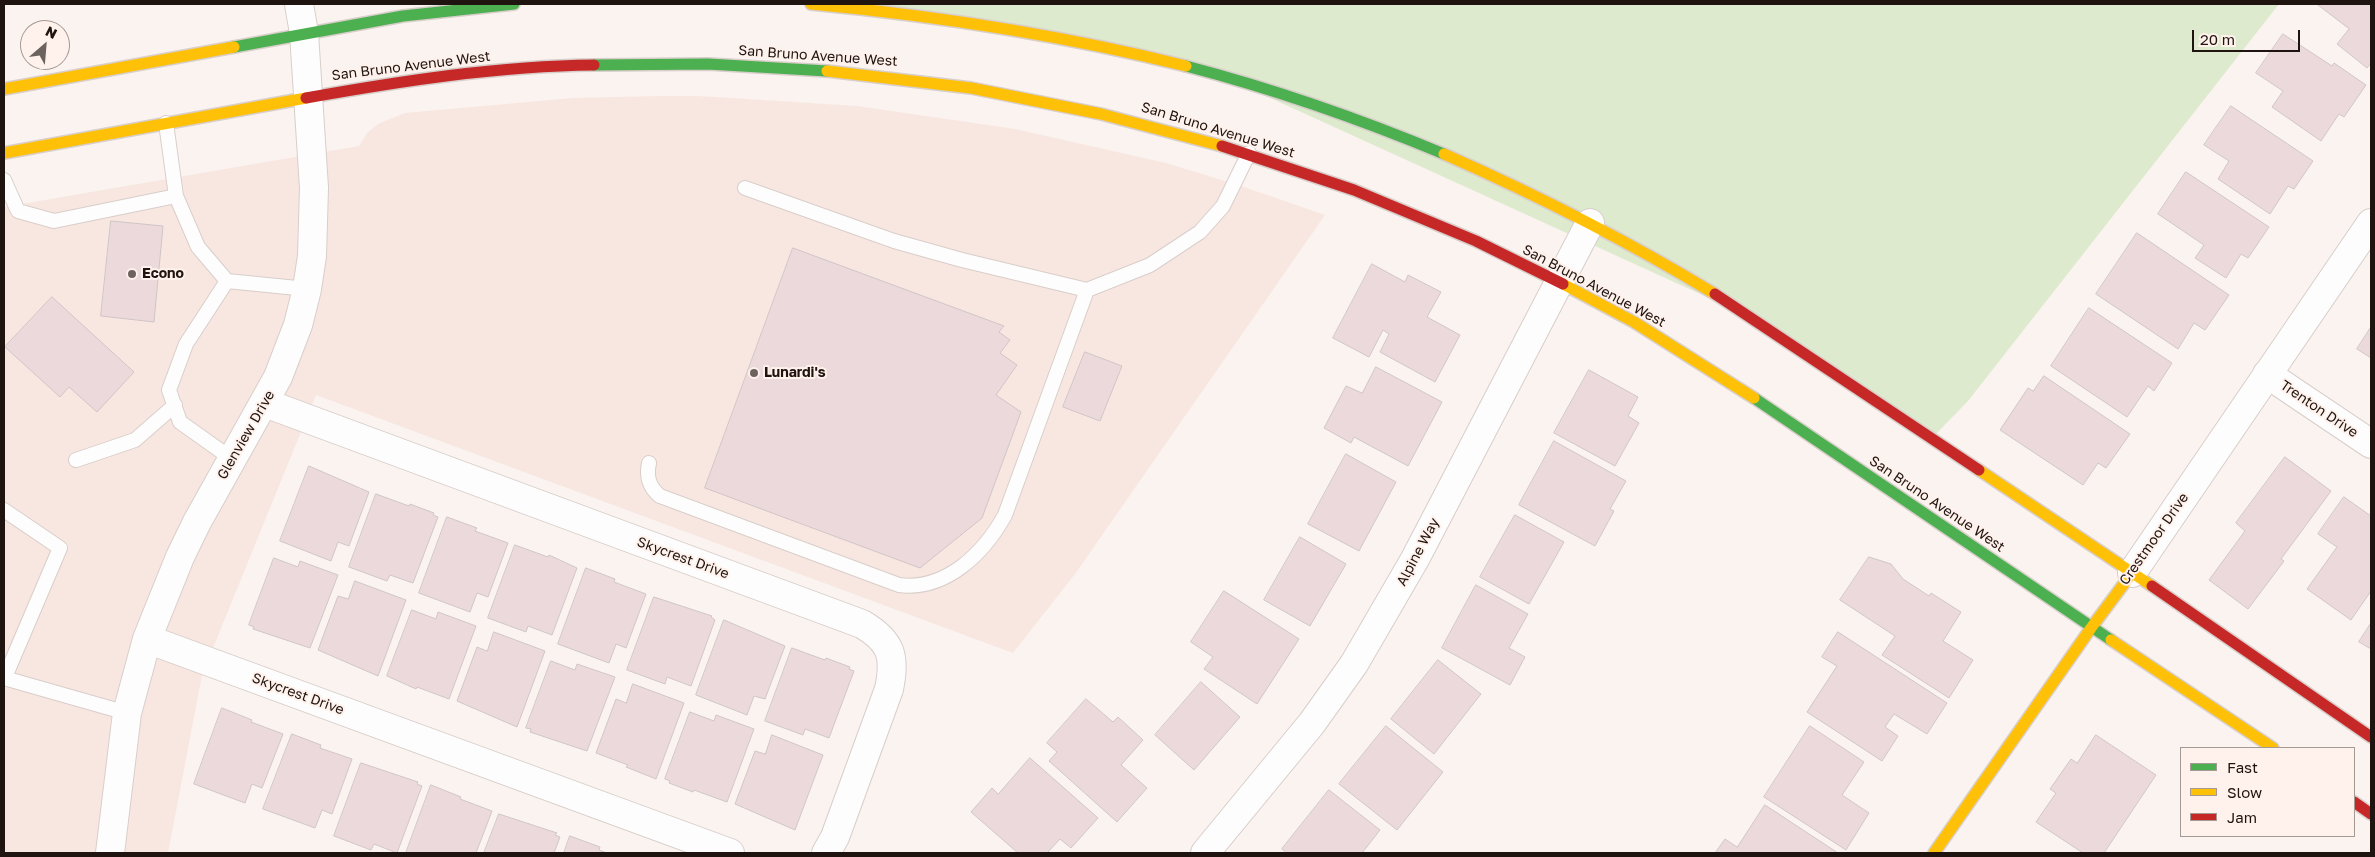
<!DOCTYPE html>
<html>
<head>
<meta charset="utf-8">
<style>
	body { margin:0 }
	#map { position:relative; width:2375px; height:857px; overflow:hidden; background:#faf3f0; font-family:"Golos Text",sans-serif }
	canvas { display:block }
	.frame { position:absolute; inset:0; border:5px solid #1f140f; pointer-events:none }
	.legend { position:absolute; left:2180px; top:747px; width:175px; height:90px; box-sizing:border-box; background:#fff1eb; border:1px solid #a59993; margin:0; padding:6px 9px; list-style:none; font-size:15px; color:#1f140f }
	.legend li { display:flex; align-items:center; gap:10px; height:25px }
	.legend b { width:25px; border:1px solid #a59993 }
	.north { position:absolute; left:20px; top:20px; width:50px; height:50px; box-sizing:border-box; background:#fff1eb; border:1px solid #a59993; border-radius:50%; rotate:27deg; font-size:14px; font-weight:700; line-height:20px; text-align:center; color:#1f140f }
	.north::after { content:''; display:block; margin:auto; width:18px; height:22px; background:#6c625e; clip-path:polygon(50% 0,100% 100%,50% 72%,0 100%) }
	.scale { position:absolute; left:2192px; top:30px; width:108px; height:22px; box-sizing:border-box; border:2px solid #1f140f; border-top:0; padding-left:6px; font-size:15px; line-height:18px; white-space:nowrap; color:#1f140f; -webkit-text-stroke:4px #fff1eb; paint-order:stroke }
</style>
</head>
<body>
<div id="map">
<canvas width="2375" height="857"></canvas>
<div class="frame"></div>
<ul class="legend">
<li><b style="height:6px;background:#4caf50"></b>Fast</li>
<li><b style="height:6px;background:#ffc107"></b>Slow</li>
<li><b style="height:6px;background:#c62828"></b>Jam</li>
</ul>
<div class="north">N</div>
<div class="scale">20 m</div>
</div>
<script>
const ctx = document.querySelector('canvas').getContext('2d');
ctx.lineJoin = 'round';
function paint(path, color) {
  ctx.fillStyle = color;
  ctx.fill(path, 'evenodd');
}
function stroke(path, color, width, dash) {
  ctx.strokeStyle = color;
  ctx.lineWidth = width;
  ctx.lineCap = dash ? 'butt' : 'round';
  ctx.setLineDash(dash || []);
  ctx.stroke(path);
}
function write(font, color, halo, rows, align = 'center') {
  ctx.font = font + ' "Golos Text",sans-serif';
  ctx.lineWidth = 4;
  ctx.setLineDash([]);
  ctx.textBaseline = 'middle';
  ctx.strokeStyle = halo;
  ctx.fillStyle = color;
  for (const [text, x, y, turn = 0] of rows) {
    ctx.save();
    ctx.translate(x, y);
    ctx.rotate((+turn || 0) * Math.PI / 180);
    ctx.textAlign = isNaN(turn) ? turn : align;
    if (halo) ctx.strokeText(text, 0, 0);
    ctx.fillText(text, 0, 0);
    ctx.restore();
  }
}
paint(new Path2D(`
	M658,96H698L857,106L1015,129L1166,163L1238,185L1325,215L1075,574L1013,653L316,395L202,675L168,853H4V207L359,146L367,133L378,124L405,113L573,98Z`), '#f8e7e0');
paint(new Path2D(`
	M836,4H2279L1968,401L1932,438L1753,318L1220,75Z`), '#deeacd');
const building = new Path2D(`
	M2317,4H2371V63L2367,68L2337,44L2349,29Z
	M2283,34L2332,66L2334,63L2366,85L2344,117L2339,114L2321,141L2272,107L2283,91L2256,73Z
	M2231,106L2313,161L2294,189L2288,186L2270,214L2218,179L2229,161L2204,145Z
	M2186,172L2269,227L2248,258L2241,254L2226,278L2195,258L2204,245L2158,214Z
	M111,221L163,226L154,322L101,316Z
	M2137,233L2229,295L2205,330L2194,323L2178,349L2096,294Z
	M793,248L1004,326L999,332L1010,340L1000,353L1017,365L996,395L1021,412L982,518L920,568L705,488Z
	M1372,264L1405,282L1408,275L1441,292L1427,317L1460,335L1435,382L1380,352L1389,334L1383,330L1369,357L1333,338Z
	M52,297L134,372L97,412L69,387L60,397L5,347Z
	M2089,308L2172,363L2154,391L2148,386L2127,417L2051,366Z
	M2371,327V358L2357,349Z
	M1085,352L1122,366L1100,421L1063,407Z
	M1376,367L1442,402L1408,466L1354,437L1351,443L1324,428L1346,386L1362,393Z
	M1589,370L1638,397L1628,416L1639,423L1615,466L1554,433Z
	M2044,376L2130,434L2106,468L2098,463L2083,485L2000,430L2028,388L2033,391Z
	M1554,441L1626,481L1610,509L1614,511L1595,546L1519,505Z
	M1346,454L1396,482L1359,551L1308,524Z
	M2285,457L2331,491L2281,559L2284,561L2248,609L2209,580L2245,531L2236,523Z
	M309,466L369,492L349,546L338,542L331,561L280,541Z
	M376,494L409,506L410,504L434,513L433,515L438,517L413,583L390,575L387,581L349,567Z
	M2344,497L2371,516V591L2351,620L2307,589L2337,547L2318,534Z
	M1515,515L1564,542L1529,604L1480,577Z
	M447,517L477,528L475,531L508,543L488,597L477,593L470,612L419,593Z
	M1300,537L1346,564L1310,626L1264,600Z
	M515,545L548,557L549,555L577,568L552,635L528,626L526,632L488,618Z
	M1869,557L1891,564L1903,579L1929,596L1931,593L1961,612L1943,641L1973,660L1949,698L1882,655L1895,636L1840,600Z
	M274,558L298,567L300,561L338,575L310,648L253,629L254,627L249,625Z
	M586,568L615,579L614,582L646,594L626,648L616,644L609,663L558,644Z
	M355,581L406,600L378,676L318,650L338,596L348,599Z
	M1476,585L1528,614L1509,648L1525,657L1510,685L1442,648Z
	M1224,591L1299,639L1257,704L1204,669L1213,657L1191,642Z
	M654,597L712,616L711,617L715,620L691,686L667,677L665,684L627,670Z
	M412,610L436,619L438,612L476,626L449,699L417,687L416,689L387,676Z
	M724,620L785,646L765,699L754,696L747,715L696,695Z
	M2371,623V649L2359,642Z
	M494,632L545,651L517,727L457,701L477,647L487,651Z
	M1838,632L1947,703L1927,734L1894,714L1885,727L1898,736L1882,761L1807,712L1837,666L1822,657Z
	M792,648L825,660L826,658L850,667L849,669L854,671L829,738L805,729L803,735L765,721Z
	M1438,660L1481,694L1434,754L1391,719Z
	M551,661L575,670L577,664L615,677L587,751L530,732L531,729L526,728Z
	M1201,682L1240,717L1194,770L1155,735Z
	M633,684L684,703L656,779L626,767L628,765L596,753L616,699L626,703Z
	M1086,699L1113,722L1118,717L1143,740L1121,765L1147,788L1117,822L1049,761L1057,752L1047,743Z
	M222,708L252,720L251,722L283,734L262,788L252,784L245,803L194,784Z
	M690,712L714,721L716,715L754,729L727,802L694,790L693,792L669,783L670,781L665,779Z
	M1386,726L1443,772L1397,830L1339,784Z
	M1810,726L1864,762L1842,795L1869,813L1846,850L1764,797Z
	M292,734L321,745L320,748L352,759L332,814L322,810L315,828L263,809Z
	M772,735L823,755L795,830L735,804L755,751L765,754Z
	M2096,735L2156,775L2104,853H2083L2036,822L2056,793L2050,789L2071,759L2077,763Z
	M1030,758L1098,818L1071,848L1060,839L1047,853H1018L971,812L992,788L998,794Z
	M361,763L418,782L417,784L422,786L397,853L374,844L371,850L334,836Z
	M431,785L461,797L460,799L492,811L476,853H406Z
	M1329,790L1380,830L1362,853H1287L1282,849Z
	M1765,805L1838,853H1715L1725,839L1737,847Z
	M499,814L557,833L555,835L560,837L554,853H484Z
	M570,836L600,847L599,850L607,853H564Z`);
paint(building, '#ebd9dc');
stroke(building, '#d0c6c7', 1);
const lane = new Path2D(`
	M166,123L176,196L198,247L227,281L307,289
	M4,180L18,211L54,221L176,196
	M745,188L894,241L962,260L1087,290L1150,265L1200,232L1223,206L1249,153
	M227,281L186,344L169,390L180,422L232,459
	M76,460L135,440L175,405
	M649,463C646,477 649,487 660,496L899,585C946,591 984,553 1005,515L1087,290
	M4,510L60,548L5,677
	M4,678L127,713`);
const street = new Path2D(`
	M2267,374L2371,444
	M265,403L862,624C891,641 896,656 889,689L835,837L826,853
	M2132,573L2371,223
	M147,639L730,853
	M110,853L127,713L147,639L180,557L197,522L278,377L298,325L307,289L312,256L314,188L304,33L299,4
	M1205,853L1312,723L1354,664L1415,559L1590,223`);
const fast = new Path2D(`
	M234,47L403,16L514,4
	M594,65L708,64L827,71
	M1186,66C1274,89 1360,119 1444,154
	M1754,398L2111,640`);
const slow = new Path2D(`
	M811,4C938,16 1062,35 1186,66
	M827,71L971,88L1101,114L1222,146
	M4,89L234,47
	M4,153L306,98
	M1444,154C1537,195 1628,241 1715,294
	M1563,284L1634,322L1754,398
	M1979,470L2152,586
	M2111,640L2273,748
	M1934,853L2091,628L2132,573`);
const jam = new Path2D(`
	M306,98C401,81 498,66 594,65
	M1222,146L1354,190L1476,241L1563,284
	M1715,294L1979,470
	M2152,586L2371,737
	M2354,802L2371,814`);
stroke(lane, '#d8ceca', 16);
stroke(street, '#d8ceca', 30);
stroke(fast, '#d8ceca', 14);
stroke(slow, '#d8ceca', 14);
stroke(jam, '#d8ceca', 14);
stroke(lane, '#fefdfd', 14);
stroke(street, '#fefdfd', 28);
stroke(fast, '#4caf50', 11);
stroke(slow, '#ffc107', 11);
stroke(jam, '#c62828', 11);
for (const [x, y, r, color] of [
	[132,274,5,"#6c625e"],
	[754,373,5,"#6c625e"]
]) {
  const dot = new Path2D();
  dot.arc(x, y, r, 0, 2 * Math.PI);
  ctx.fillStyle = color;
  ctx.fill(dot);
  stroke(dot, '#fff1eb', 2);
}
write('14px', '#1f140f', '#fff1eb', [
	["San Bruno Avenue West",818,56,4],
	["San Bruno Avenue West",411,66,-7],
	["San Bruno Avenue West",1218,130,17],
	["San Bruno Avenue West",1594,286,28],
	["Trenton Drive",2319,409,34],
	["Glenview Drive",246,435,-60],
	["San Bruno Avenue West",1937,504,34],
	["Crestmoor Drive",2154,539,-55],
	["Alpine Way",1418,552,-62],
	["Skycrest Drive",683,558,20],
	["Skycrest Drive",298,694,20]
]);
write('bold 14px', '#1f140f', '#fff1eb', [
	["Econo",142,274],
	["Lunardi's",764,373]
], 'left');
</script>
</body>
</html>
